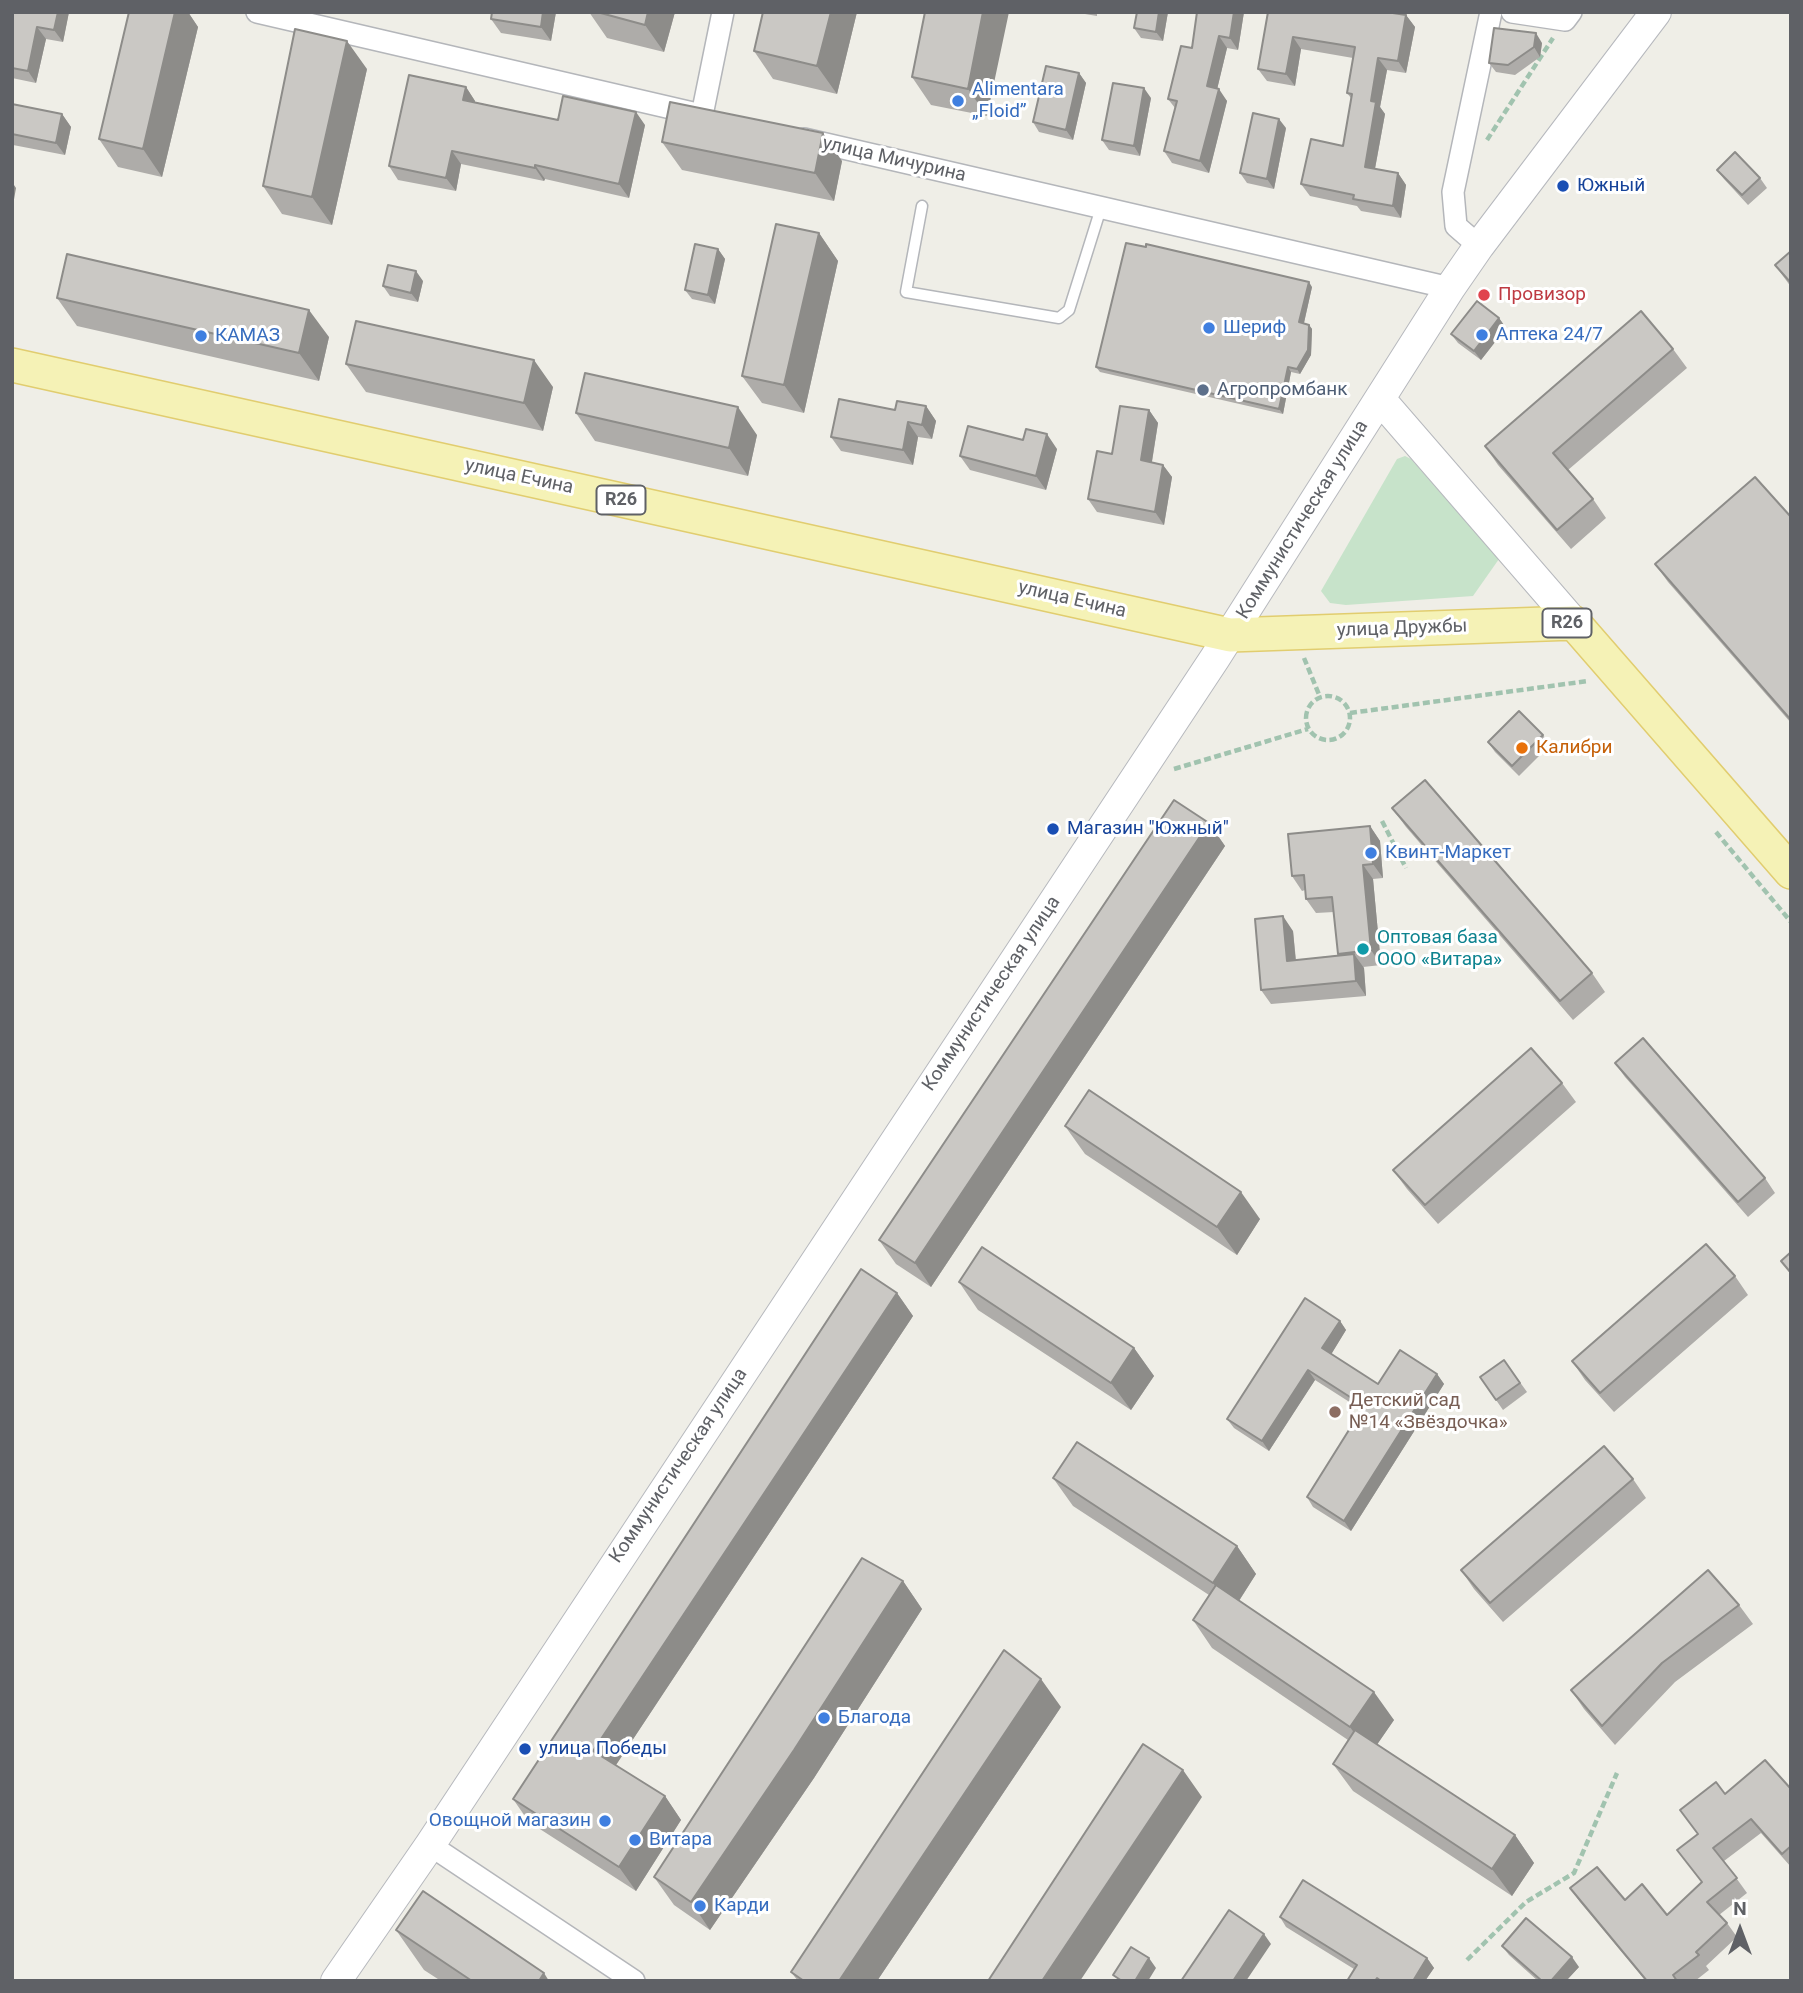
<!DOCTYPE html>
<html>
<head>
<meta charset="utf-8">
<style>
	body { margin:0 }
	#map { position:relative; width:1803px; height:1993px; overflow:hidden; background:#efeee7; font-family:Roboto,sans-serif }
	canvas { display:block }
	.frame { position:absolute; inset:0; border:14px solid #5f6166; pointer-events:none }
	.north { position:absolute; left:1705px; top:1895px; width:70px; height:70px; -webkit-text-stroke:5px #fff; paint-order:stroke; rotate:0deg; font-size:19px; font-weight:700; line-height:28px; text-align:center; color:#5f6166 }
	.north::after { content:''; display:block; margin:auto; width:24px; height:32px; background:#5f6166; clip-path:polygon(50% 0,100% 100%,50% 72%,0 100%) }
</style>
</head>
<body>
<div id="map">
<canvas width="1803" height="1993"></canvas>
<div class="frame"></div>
<div class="north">N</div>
</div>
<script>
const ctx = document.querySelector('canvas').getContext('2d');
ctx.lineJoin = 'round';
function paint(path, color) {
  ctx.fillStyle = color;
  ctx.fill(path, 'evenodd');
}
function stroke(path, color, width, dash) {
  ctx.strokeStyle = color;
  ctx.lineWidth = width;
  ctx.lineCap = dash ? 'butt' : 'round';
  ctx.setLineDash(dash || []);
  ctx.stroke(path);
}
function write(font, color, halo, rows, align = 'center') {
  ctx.font = font + ' Roboto,sans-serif';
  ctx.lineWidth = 6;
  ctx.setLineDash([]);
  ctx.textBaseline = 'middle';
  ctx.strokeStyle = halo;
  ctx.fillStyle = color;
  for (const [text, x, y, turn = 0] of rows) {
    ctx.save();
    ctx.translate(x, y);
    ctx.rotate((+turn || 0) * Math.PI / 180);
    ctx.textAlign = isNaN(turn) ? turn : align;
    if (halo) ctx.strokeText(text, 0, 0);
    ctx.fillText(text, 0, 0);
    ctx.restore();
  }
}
paint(new Path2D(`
	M1405,456L1411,459L1499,559L1473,596L1346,605L1330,603L1321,591L1397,459Z`), '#c7e3ca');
const service = new Path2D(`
	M922,206L906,292L1059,318L1069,310L1101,208`);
const minor = new Path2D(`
	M257,12L697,114
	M1512,12L1565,20L1571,12
	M702,115L723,12
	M804,139L1450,288
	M1479,246L1456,226L1453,192L1491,12
	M430,1845L634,1981`);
const secondary = new Path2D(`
	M1380,399L1574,623
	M336,1981L430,1845L1215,658L1450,288L1479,246L1656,12`);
const primary = new Path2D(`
	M12,365L1230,635L1574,623L1791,872`);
stroke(service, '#b4b6ba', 13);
stroke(minor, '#b4b6ba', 24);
stroke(secondary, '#b6b8bd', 32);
stroke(primary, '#e1cd6f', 36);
stroke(new Path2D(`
	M1487,140L1553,38
	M1304,658L1320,697
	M1306 718a22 22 0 1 1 44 0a22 22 0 1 1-44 0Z
	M1350,713L1588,681
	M1174,769L1308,729
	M1382,821L1406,868
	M1716,832L1791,922
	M1467,1960L1526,1902L1574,1873L1617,1773`), '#a1c3af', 4.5, [7, 3.5]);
stroke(service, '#fff', 10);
stroke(minor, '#fff', 21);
stroke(secondary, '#fff', 30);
stroke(primary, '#f5f2b6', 33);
paint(new Path2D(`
	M12,12H69L63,42L46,39L36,83L12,78Z
	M129,12H188L198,27L162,177L118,167L99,139Z
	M492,12H556L551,41L501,33L491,19Z
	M589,12H675L664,52L607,38Z
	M763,12H857L837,94L773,79L754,51Z
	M925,12L987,116L931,105L912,77Z
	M1073,12H1097V16Z
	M1168,12L1163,41L1141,38L1134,28Z
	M1244,12L1238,50L1227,48L1217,89L1227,101L1209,173L1172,163L1164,151L1175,108L1168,99L1192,48Z
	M1268,12L1406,15L1415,27L1406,73L1387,70L1380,107L1385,114L1375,169L1398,173L1406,185L1401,218L1361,211L1357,206L1310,196L1301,184L1343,146L1351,98L1347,93L1353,58L1301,49L1295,86L1267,81L1258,69Z
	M1542,43L1540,57L1515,75L1496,72L1489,63Z
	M367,69L332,225L282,214L263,186Z
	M1079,73L1086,83L1073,140L1039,132L1033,122Z
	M466,87L475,101V102L558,120L645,125L629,198L545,179L544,181L461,164L456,191L398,180L389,166Z
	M1151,98L1140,156L1109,150L1102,140Z
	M12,104L62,114L71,127L65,155L13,145L12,149Z
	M1286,128L1274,189L1247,183L1240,173Z
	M662,142L842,161L834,201L682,170Z
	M1717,170L1760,178L1767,188L1748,205L1724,179Z
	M819,233L838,261L804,413L762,403L742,376Z
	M718,249L725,259L715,304L692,299L685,290Z
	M1791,251V287L1775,265Z
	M423,281L418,302L390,296L383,286Z
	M1312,287L1304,323L1309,325L1312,329L1311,355L1300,374L1291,372L1283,414L1100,372L1096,367Z
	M57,298L329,337L319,381L77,326Z
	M1499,318L1506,328L1481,360L1458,343L1451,334Z
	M1673,349L1687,368L1568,470L1593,499L1606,518L1571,549L1498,465L1485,446Z
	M346,364L553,387L543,431L366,392Z
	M926,406L936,421L932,439L918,437L913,465L841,451L831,437L895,410Z
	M1149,410L1158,423L1152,462L1163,465L1172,477L1164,525L1097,512L1088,499L1112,454Z
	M576,413L757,435L748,476L595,441Z
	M1023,440L1057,449L1046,490L970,470L960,456Z
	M1791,517V723L1668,582L1655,564Z
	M1543,735L1550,745L1519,776L1495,752L1488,742Z
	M1392,808L1592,973L1605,992L1573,1020L1406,827Z
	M1209,823L1225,846L931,1287L896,1264L879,1240Z
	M1370,826L1380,841L1383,878L1373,879L1381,965L1363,967L1364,968L1366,996L1271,1004L1261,990L1293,931L1296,960L1339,955L1338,954L1334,912L1316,913L1306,899L1305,890L1302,891L1292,876Z
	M1615,1063L1765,1178L1775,1193L1748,1217L1625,1077Z
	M1562,1083L1576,1102L1438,1224L1407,1189L1393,1170Z
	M1065,1126L1260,1219L1237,1255L1085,1154Z
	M1735,1276L1748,1295L1614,1412L1585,1380L1572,1361Z
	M959,1282L1134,1348L1154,1376L1131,1410L978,1310Z
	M897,1293L913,1316L616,1765L665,1796L681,1820L636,1891L529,1822L513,1799Z
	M1340,1321L1346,1330L1331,1354L1378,1384L1437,1374L1444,1384L1351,1531L1313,1507L1307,1497L1362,1410L1315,1380L1269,1451L1234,1428L1227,1419Z
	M1504,1360L1527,1392L1503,1410L1480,1377Z
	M1053,1478L1237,1546L1256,1574L1239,1601L1394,1720L1377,1744L1515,1835L1534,1863L1512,1896L1353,1791L1333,1764L1348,1740L1212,1648L1193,1620L1209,1595L1073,1506Z
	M1633,1479L1646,1498L1503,1622L1474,1589L1461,1570Z
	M903,1581L922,1609L814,1778L710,1930L674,1905L654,1877Z
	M1739,1605L1753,1624L1675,1682L1615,1745L1584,1709L1571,1690Z
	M1061,1707L877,1981H798L791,1972Z
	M1791,1789V1867L1761,1833L1724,1861L1747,1893L1719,1915L1727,1923L1737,1937L1706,1966L1709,1970L1695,1981H1646L1580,1902L1570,1888L1625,1900L1667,1915L1702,1882L1677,1850L1698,1834L1680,1810L1725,1794Z
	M1280,1917L1427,1958L1434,1968L1425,1981H1347L1354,1969L1286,1927Z
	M396,1930L539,1981H441L424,1970Z
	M1502,1946L1579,1967L1566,1981H1538L1509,1955Z`), '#aeaca9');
paint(new Path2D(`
	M58,12H69L63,42L54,30Z
	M175,12H188L198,27L162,177L143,149Z
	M543,12H556L551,41L541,27Z
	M648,12H675L664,52L645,25Z
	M831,12H857L837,94L817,66Z
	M983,12H1009L987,116L968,89Z
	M1159,12H1168L1163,41L1156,32Z
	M1234,12H1244L1238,50L1230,38Z
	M1406,15L1415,27L1406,73L1398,61Z
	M37,27L46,39L36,83L28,71Z
	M1536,33L1542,43L1540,57L1534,47Z
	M1219,36L1227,48L1215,98L1207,86Z
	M1293,37L1301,49L1295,86L1286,74Z
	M347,41L367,69L332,225L312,197Z
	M1378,58L1387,70L1380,107L1385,114L1373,179L1365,167L1371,101Z
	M1079,73L1086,83L1073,140L1066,130Z
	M466,87L475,101L473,113L463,100Z
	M1144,88L1151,98L1140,156L1134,146Z
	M1219,89L1227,101L1209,173L1200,161Z
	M636,112L645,125L629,198L619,184Z
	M62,114L71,127L65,155L56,143Z
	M1279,119L1286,128L1274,189L1267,179Z
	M823,133L842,161L834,201L815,173Z
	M452,151L461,164L456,191L446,178Z
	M535,165L545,179L544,181L535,168Z
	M1398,173L1406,185L1401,218L1393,206Z
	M12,182L16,188L12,211Z
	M819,233L838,261L804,413L784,385Z
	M718,249L725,259L715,304L708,295Z
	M416,271L423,281L418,302L411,293Z
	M1309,282L1312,287L1303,327L1299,322Z
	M309,310L329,337L319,381L299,353Z
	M1499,318L1506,328L1481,360L1474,351Z
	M1309,325L1312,329L1311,355L1300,374L1297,369Z
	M534,360L553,387L543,431L524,403Z
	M1288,367L1291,372L1283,414L1279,409Z
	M926,406L936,421L932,439L922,425Z
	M738,407L757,435L748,476L729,448Z
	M1149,410L1158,423L1150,473L1141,460Z
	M908,422L918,437L913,465L903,450Z
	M1047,434L1057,449L1046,490L1036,476Z
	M1163,465L1172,477L1164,525L1155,512Z
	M1209,823L1225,846L931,1287L915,1263Z
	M1370,826L1380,841L1383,878L1373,864Z
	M1363,865L1373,879L1381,965L1371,950Z
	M1283,916L1293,931L1297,975L1287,961Z
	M1354,954L1364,968L1366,996L1356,981Z
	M1241,1192L1260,1219L1237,1255L1217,1227Z
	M897,1293L913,1316L610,1774L593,1751Z
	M1340,1321L1346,1330L1329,1358L1322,1348Z
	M1134,1348L1154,1376L1131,1410L1111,1383Z
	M1308,1370L1315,1380L1269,1451L1262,1441Z
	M1437,1374L1444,1384L1351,1531L1344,1521Z
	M1237,1546L1256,1574L1233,1610L1213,1583Z
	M903,1581L922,1609L814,1778L710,1930L691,1902Z
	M1041,1679L1061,1707L877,1981H839Z
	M1374,1692L1394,1720L1370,1755L1350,1727Z
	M1183,1770L1202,1797L1080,1981H1042Z
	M665,1796L681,1820L636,1891L619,1867Z
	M1515,1835L1534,1863L1512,1896L1492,1869Z
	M1264,1934L1271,1944L1246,1981H1233Z
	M1572,1957L1579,1967L1566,1981H1551Z
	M1149,1958L1156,1968L1148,1981H1135Z
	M1427,1958L1434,1968L1425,1981H1413Z
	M544,1973L549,1981H539Z`), '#8d8c89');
const building = new Path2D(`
	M12,12H58L54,30L37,27L28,71L12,68Z
	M129,12H175L143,149L99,139Z
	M492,12H543L541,27L491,19Z
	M597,12H648L645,25Z
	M763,12H831L817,66L754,51Z
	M925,12H983L968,89L912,77Z
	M1137,12H1159L1156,32L1134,28Z
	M1197,12H1234L1230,38L1219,36L1207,86L1219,89L1200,161L1164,151L1177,101L1168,99L1181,46L1192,48Z
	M1268,12H1386L1406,15L1398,61L1378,58L1371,101L1376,102L1365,167L1398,173L1393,206L1353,199L1354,195L1301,184L1311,139L1343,146L1352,94L1347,93L1355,47L1293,37L1286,74L1258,69Z
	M1494,28L1536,33L1534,47L1508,65L1489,63Z
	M295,29L347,41L312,197L263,186Z
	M1046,66L1079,73L1066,130L1033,122Z
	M409,75L466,87L463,100L558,120L563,96L636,112L619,184L535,165V168L452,151L446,178L389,166Z
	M1113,83L1144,88L1134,146L1102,140Z
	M670,102L823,133L815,173L662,142Z
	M12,104L62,114L56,143L12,134Z
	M1253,113L1279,119L1267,179L1240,173Z
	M1735,152L1760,178L1742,195L1717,170Z
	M776,224L819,233L784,385L742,376Z
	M1126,243L1146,247V244L1309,282L1299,322L1309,325L1308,350L1297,369L1288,367L1279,409L1096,367Z
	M695,244L718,249L708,295L685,290Z
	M1791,251V283L1775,265Z
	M67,254L309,310L299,353L57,298Z
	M388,265L416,271L411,293L383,286Z
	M1477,301L1499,318L1474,351L1451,334Z
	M1641,311L1673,349L1553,453L1593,499L1557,530L1485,446Z
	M356,321L534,360L524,403L346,364Z
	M585,373L738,407L729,448L576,413Z
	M839,399L895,410L897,401L926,406L922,425L908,422L903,450L831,437Z
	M1120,406L1149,410L1141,460L1163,465L1155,512L1088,499L1097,451L1112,454Z
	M968,426L1023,440L1026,429L1047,434L1036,476L960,456Z
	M1755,477L1791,517V720L1655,564Z
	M1519,711L1543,735L1512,766L1488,742Z
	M1425,780L1592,973L1560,1001L1392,808Z
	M1174,800L1209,823L915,1263L879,1240Z
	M1370,826L1373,864L1363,865L1371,950L1338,954L1332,897L1306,899L1304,875L1292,876L1288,834Z
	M1283,916L1287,961L1354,954L1356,981L1261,990L1255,919Z
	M1643,1038L1765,1178L1738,1202L1615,1063Z
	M1531,1048L1562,1083L1425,1205L1393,1170Z
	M1089,1090L1241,1192L1217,1227L1065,1126Z
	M1706,1244L1735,1276L1600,1393L1572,1361Z
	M982,1247L1134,1348L1111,1383L959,1282Z
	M1791,1252V1273L1781,1261Z
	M861,1269L897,1293L593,1751L665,1796L619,1867L513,1799Z
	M1305,1298L1340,1321L1322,1348L1378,1384L1400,1350L1437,1374L1344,1521L1307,1497L1364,1406L1308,1370L1262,1441L1227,1419Z
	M1504,1360L1520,1383L1496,1400L1480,1377Z
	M1077,1442L1237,1546L1213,1583L1053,1478Z
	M1604,1446L1633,1479L1490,1603L1461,1570Z
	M862,1558L903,1581L794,1750L691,1902L654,1877Z
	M1708,1570L1739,1605L1662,1663L1602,1726L1571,1690Z
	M1216,1585L1374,1692L1350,1727L1193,1620Z
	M1004,1650L1041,1679L839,1981H804L791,1972Z
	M1355,1730L1515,1835L1492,1869L1333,1764Z
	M1143,1744L1183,1770L1042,1981H988Z
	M1765,1760L1791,1789V1846L1782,1854L1751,1819L1713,1848L1737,1878L1707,1902L1727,1923L1696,1952L1699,1955L1673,1975L1677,1981H1647L1570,1888L1597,1867L1625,1900L1642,1884L1667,1915L1702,1882L1677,1850L1698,1834L1680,1810L1716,1782L1725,1794Z
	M1303,1880L1427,1958L1413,1981H1381L1377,1978L1375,1981H1347L1357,1965L1280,1917Z
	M423,1891L544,1973L539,1981H472L396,1930Z
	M1229,1910L1264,1934L1233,1981H1181Z
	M1526,1918L1572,1957L1551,1981H1542L1502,1946Z
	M1131,1947L1149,1958L1135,1981H1122L1113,1975Z`);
paint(building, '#cac8c4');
stroke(building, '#8d8c89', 2);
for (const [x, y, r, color] of [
	[958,101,7,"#3f7fe0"],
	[1563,186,7,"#1a4fb4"],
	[1484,295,7,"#e0444e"],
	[1209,328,7,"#3f7fe0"],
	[1482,335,7,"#3f7fe0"],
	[201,336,7,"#3f7fe0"],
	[1203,390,7,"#5c6f8a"],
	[1522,748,7,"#e8710a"],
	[1053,829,7,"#1a4fb4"],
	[1371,853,7,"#3f7fe0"],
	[1363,949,7,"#0f9aa8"],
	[1335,1412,7,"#8d6e63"],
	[824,1718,7,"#3f7fe0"],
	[525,1749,7,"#1a4fb4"],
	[605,1821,7,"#3f7fe0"],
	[635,1840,7,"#3f7fe0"],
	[700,1906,7,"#3f7fe0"]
]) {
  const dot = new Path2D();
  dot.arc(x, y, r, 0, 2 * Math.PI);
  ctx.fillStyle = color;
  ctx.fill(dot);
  stroke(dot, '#fff', 2.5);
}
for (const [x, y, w] of [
	[621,500,49],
	[1567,623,49]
]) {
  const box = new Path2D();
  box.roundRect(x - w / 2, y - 14.5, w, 29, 5);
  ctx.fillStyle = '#fff';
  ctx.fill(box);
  stroke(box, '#5f6166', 2);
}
write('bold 18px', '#5f6166', null, [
	["R26",621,500],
	["R26",1567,623]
]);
write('19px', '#366cbe', '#fff', [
	["Alimentara",972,90],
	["„Floid”",972,112],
	["Шериф",1223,328],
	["Аптека 24/7",1496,335],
	["КАМАЗ",215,336],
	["Квинт-Маркет",1385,853],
	["Благода",838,1718],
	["Овощной магазин",591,1821,"right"],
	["Витара",649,1840],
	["Карди",714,1906]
], 'left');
write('19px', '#5f6166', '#fff', [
	["улица Мичурина",894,160,13],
	["улица Ечина",519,477,12],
	["Коммунистическая улица",1303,520,-58],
	["улица Ечина",1072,600,13],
	["улица Дружбы",1402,629,-2],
	["Коммунистическая улица",992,994,-56],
	["Коммунистическая улица",679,1466,-56]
]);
write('19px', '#164399', '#fff', [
	["Южный",1577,186],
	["Магазин \"Южный\"",1067,829],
	["улица Победы",539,1749]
], 'left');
write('19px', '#be3a42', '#fff', [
	["Провизор",1498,295]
], 'left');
write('19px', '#4e5e75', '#fff', [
	["Агропромбанк",1217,390]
], 'left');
write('19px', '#c56008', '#fff', [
	["Калибри",1536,748]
], 'left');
write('19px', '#0d838f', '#fff', [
	["Оптовая база",1377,938],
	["ООО «Витара»",1377,960]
], 'left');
write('19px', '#785e54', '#fff', [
	["Детский сад",1349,1401],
	["№14 «Звёздочка»",1349,1423]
], 'left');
</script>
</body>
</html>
